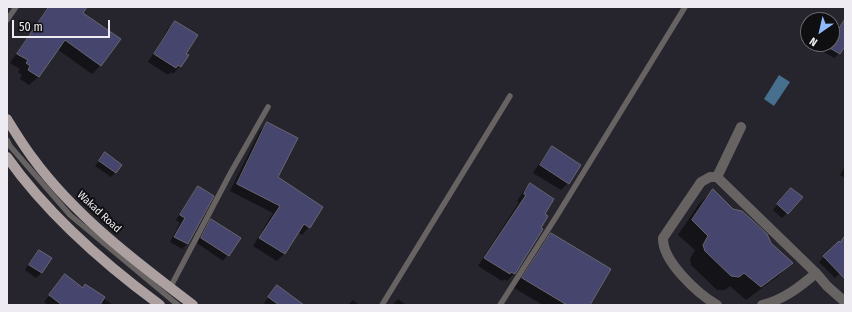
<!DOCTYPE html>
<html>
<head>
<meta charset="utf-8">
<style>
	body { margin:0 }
	#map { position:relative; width:852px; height:312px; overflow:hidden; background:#26242c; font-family:"Fira Sans Condensed",sans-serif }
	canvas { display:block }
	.frame { position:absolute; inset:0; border:8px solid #eeecf2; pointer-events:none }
	.north { position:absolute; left:800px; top:12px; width:40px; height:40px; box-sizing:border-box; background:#0f0e11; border:1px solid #68676b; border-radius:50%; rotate:214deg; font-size:11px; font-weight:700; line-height:16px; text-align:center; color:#eeecf2 }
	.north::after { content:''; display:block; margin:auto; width:14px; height:18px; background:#90b8fd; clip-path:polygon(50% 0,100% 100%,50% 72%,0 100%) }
	.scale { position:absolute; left:12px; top:20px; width:98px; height:18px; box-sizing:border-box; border:2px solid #eeecf2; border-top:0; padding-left:5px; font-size:12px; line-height:14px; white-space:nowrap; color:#eeecf2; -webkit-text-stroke:3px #0f0e11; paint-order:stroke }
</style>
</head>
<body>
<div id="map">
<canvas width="852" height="312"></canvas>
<div class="frame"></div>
<div class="north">N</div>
<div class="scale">50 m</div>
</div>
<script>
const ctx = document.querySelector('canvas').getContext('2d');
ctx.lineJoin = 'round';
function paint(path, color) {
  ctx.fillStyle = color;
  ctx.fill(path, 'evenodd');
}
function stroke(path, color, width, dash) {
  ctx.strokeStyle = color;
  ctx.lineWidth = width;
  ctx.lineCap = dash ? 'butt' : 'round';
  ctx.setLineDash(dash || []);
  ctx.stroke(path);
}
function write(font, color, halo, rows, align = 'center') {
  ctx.font = font + ' "Fira Sans Condensed",sans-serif';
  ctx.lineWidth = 4;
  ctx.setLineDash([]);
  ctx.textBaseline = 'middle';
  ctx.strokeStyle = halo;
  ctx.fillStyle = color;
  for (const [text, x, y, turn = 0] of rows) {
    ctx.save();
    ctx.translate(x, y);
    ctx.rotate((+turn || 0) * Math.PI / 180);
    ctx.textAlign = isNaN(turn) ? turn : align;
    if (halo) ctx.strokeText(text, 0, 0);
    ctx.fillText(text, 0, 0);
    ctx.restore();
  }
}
paint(new Path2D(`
	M779,75L790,82L774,106L764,99Z`), '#47708e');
paint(new Path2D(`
	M48,7H82V13L100,66L92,74L57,49L38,77L29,85L20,79L22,75L18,72L20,69L10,63Z
	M176,22L185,54L180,66L173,74L171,72L168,75L148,62L168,29Z
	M843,23L845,24V44L839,53L834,58L824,52L829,44H832V39L838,28Z
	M268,124L276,178L309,227L302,235L298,232L284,254L277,261L253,246L273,213L230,191L260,131Z
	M552,148L568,183L561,190L533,173L545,155Z
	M105,154L115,173L111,177L95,166Z
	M845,166V178L840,175Z
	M530,185L543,214L514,273L507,281L504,279L502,281L478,266L519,202L517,201L523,192Z
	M198,187L212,196L187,244L182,249L170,242L180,223L176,220L194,192Z
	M713,190L791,263L778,276L746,300L730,286L725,290H717L691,265L690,259L695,250L678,235L699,204Z
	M786,194L801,198L782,218L773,210Z
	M211,220L239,239L223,261L197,243L206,225Z
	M551,235L588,305H543L514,288L542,244Z
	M845,237V268L835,278L819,262Z
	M39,251L51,258L41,273L36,278L25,270L34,256Z
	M65,276L82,289L85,286L113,305H48L44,302Z
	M277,287L302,305H267L264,303Z
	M398,299L406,305H392Z
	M353,300L359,305H348Z`), '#0007');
const building = new Path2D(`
	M49,7H87L83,13L121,39L101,66L65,40L39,77L28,70L30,66L26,63L28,60L17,54Z
	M845,19V46L840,54L828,47L830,44H832V40Z
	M175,21L198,35L186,54L189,55L181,67L178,65L176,68L154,54Z
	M267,122L298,138L278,177L323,207L310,228L304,224L285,254L259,238L280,206L237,184Z
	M552,146L581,165L569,184L540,165Z
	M105,152L122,165L116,173L99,161Z
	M530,183L554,199L545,214L548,216L541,228L543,229L515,274L511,272L510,274L484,258L526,195L524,194Z
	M198,186L214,196L188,244L174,237L185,218L180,215Z
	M791,188L803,197L788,214L777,204Z
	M713,189L733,209L742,211L751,219L767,234L771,243L793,263L761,287L744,273L739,277L731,276L705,251L703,245L708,236L692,220Z
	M211,219L241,238L229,256L201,238Z
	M551,233L611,269L590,305H567L522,278Z
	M845,236V279L823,256L839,241L840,242Z
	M39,250L52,258L42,273L29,265Z
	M65,274L83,288L85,284L105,297L100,305H62L49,295Z
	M277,285L304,305H279L268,297Z`);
paint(building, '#46456d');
stroke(building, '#676771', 1);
stroke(new Path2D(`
	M7,20L16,7
	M7,140L10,146L70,215L178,305
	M170,288L231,172L268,107
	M382,305L510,96
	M500,305L558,214L685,7`), '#686363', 5.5);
stroke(new Path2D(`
	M717,177L741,127
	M717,305C698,294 662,261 663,238L701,182L710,177H717L816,273L827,286L845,302
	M762,305C783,300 800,287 816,273`), '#686363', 10);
stroke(new Path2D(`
	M7,119C15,132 23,145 32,157C74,215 136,262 193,305
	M7,157C48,215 103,263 160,305`), '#aca1a0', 10);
write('11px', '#eeecf2', '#0f0e11', [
	["Wakad Road",99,212,43]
]);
</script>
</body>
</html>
